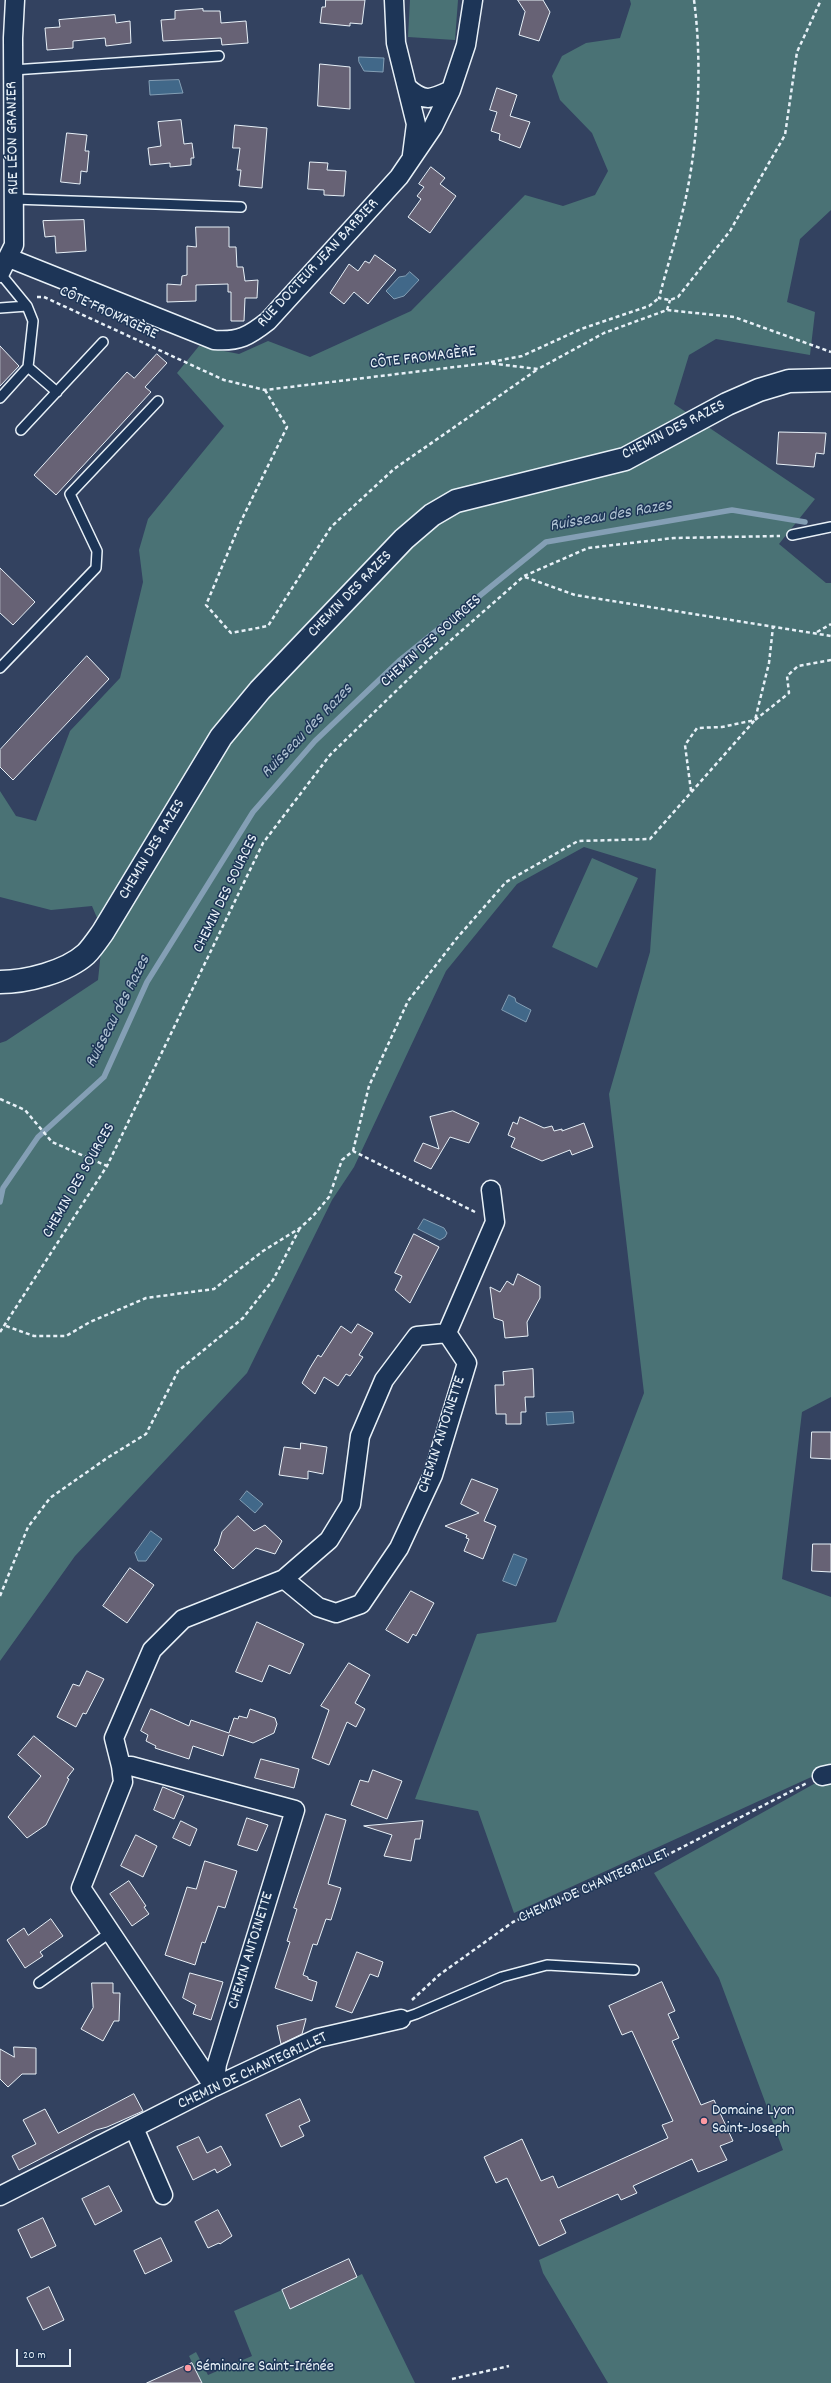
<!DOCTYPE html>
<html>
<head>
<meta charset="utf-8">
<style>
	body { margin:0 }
	#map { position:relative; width:831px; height:2383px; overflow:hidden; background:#334260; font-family:Dekko,sans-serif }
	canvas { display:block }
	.scale { position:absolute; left:16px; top:2349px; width:55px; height:18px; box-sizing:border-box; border:2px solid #e8f1f8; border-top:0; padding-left:5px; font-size:12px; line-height:14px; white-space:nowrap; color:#e8f1f8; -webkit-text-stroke:3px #1d3557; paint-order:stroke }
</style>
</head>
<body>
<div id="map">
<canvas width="831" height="2383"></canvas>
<div class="scale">20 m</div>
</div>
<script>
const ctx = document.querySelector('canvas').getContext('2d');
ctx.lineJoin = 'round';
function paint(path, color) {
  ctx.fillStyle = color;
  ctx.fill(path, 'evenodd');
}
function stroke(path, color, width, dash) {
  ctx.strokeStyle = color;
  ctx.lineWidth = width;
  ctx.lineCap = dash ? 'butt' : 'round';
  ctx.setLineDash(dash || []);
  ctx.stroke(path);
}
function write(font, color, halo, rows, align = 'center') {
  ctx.font = font + ' Dekko,sans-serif';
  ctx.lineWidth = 3;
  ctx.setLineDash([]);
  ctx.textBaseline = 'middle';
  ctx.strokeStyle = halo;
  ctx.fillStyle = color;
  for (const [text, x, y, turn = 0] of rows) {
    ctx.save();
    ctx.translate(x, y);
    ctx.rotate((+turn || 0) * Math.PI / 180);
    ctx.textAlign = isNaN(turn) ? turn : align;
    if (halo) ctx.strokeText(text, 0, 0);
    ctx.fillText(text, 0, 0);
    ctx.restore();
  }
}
paint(new Path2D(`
	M410,0H458L455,40L408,37Z
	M630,0H831V210L800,239L787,302L815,312L810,355L716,339L689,355L674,404L815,499L779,544L826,583H831V1397L802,1412L782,1579L831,1597V1768L514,1913L478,1811L415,1799L477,1634L556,1622L644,1393L609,1094L650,952L656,869L584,847L517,884L446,971L354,1167L332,1200L247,1373L75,1556L0,1661V1043L6,1041L98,980L103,932L92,906L51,910L0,897V791L16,816L36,821L70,731L120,678L143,582L139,550L148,519L224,426L177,373L199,346L239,354L268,341L310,357L411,311L525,195L563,206L595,195L608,171L592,133L560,100L552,76L562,56L586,43L620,38L631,4Z
	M592,858L638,878L597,968L552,947Z
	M831,1778V2383H608L543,2273L539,2260L783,2150L719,1978L654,1873L821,1780Z
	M362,2274L415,2383H202L189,2356L196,2352L208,2375L252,2356L234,2311L282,2290L290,2308Z`), '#4a7275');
const water = new Path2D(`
	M359,57L384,58L383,72L364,71L359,62Z
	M179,80L183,93L150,95L149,81Z
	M410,272L419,280L404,296L394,299L386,291L399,277L405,276Z
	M509,995L515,998L516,1002L531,1010L526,1022L502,1010Z
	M424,1219L444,1228L447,1233L445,1237L440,1240L418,1229Z
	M573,1412L574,1423L547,1425L546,1413Z
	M247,1491L263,1504L255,1513L240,1500Z
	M151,1531L162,1539L146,1561H138L135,1553Z
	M514,1554L527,1559L516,1586L503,1581Z`);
paint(water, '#416889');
stroke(water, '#849fb5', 1);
stroke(new Path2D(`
	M0,1202L3,1188L38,1137L104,1077L147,982L253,812L315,741L399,661L546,542L732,510L805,522`), '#849fb5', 5.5);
const building = new Path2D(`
	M326,0H365L362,24L350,23V26L320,23L322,7H325Z
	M518,0H543L550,12L539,41L519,35L525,12Z
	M203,9V11H220L221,23L246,21L248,43L222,45L221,38L163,41L161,20L175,19V11Z
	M115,15L116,23L130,21L131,43L106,46L105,38L73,41V48L47,50L45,28L60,27L59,20Z
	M320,64L350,67V109L318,106Z
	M497,88L517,95L510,116L530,122L520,148L499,140L500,134L491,131L497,112L490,110Z
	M181,120L184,144L192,143L194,158H191V165L170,167V163L150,165L148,148L161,146L158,122Z
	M235,125L267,128L262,188L239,186L241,170H237L240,148H233Z
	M67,133L87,135L85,151H89L87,172L81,171L80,184L61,182Z
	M310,162L328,163L327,170L346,171L344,196L324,195V190L308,189Z
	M431,167L445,178L440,184L456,196L430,233L408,217L421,199L417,196L424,187L419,184Z
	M84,220L86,251L56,253L55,236L45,237L43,221Z
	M196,227H229V247H236L237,267H243L245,281L258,280L257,298H245L244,321H231V292H228V284L196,285V301L167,302V284L181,285L182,276L187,275V246L196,247Z
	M375,255L396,270L368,304L354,292L344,304L330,293L349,264L358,271L365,261L369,263Z
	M0,346L19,366L0,386Z
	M157,354L167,363L145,387L151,392L56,495L34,475L127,372L134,378Z
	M779,432L826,433L824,454L816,453L814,467L777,464Z
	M0,568L35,602L13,625L0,613Z
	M87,656L109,679L13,780L0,767V750Z
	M453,1111L479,1123L469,1143L450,1137L431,1169L414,1161L423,1143L439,1149L430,1117Z
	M520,1117L544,1128L552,1126L554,1131L562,1129V1131L584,1123L593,1147L572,1155L570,1150L542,1161L511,1147L515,1138L508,1135L513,1122L517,1124Z
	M414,1234L439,1247L410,1303L395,1290L402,1276L395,1273Z
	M518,1274L540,1286V1298L527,1322L528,1336L505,1338L503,1321L494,1318L490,1287L500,1292L507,1281L513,1285Z
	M358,1324L373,1333L359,1355L363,1357L350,1376L346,1374L338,1386L324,1377L315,1394L302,1383L310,1368L318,1355L321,1357L341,1326L351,1333Z
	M533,1369L534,1397H525L526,1412H521V1424H506V1414H496L495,1385H504L503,1372Z
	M812,1432H831V1459L811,1458Z
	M301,1443L327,1447L323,1474L308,1471V1479L279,1475L284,1447L300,1449Z
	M472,1479L498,1489L484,1521L496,1526L483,1559L464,1551L469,1539L466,1538L467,1535L445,1526L479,1513L461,1504Z
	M238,1516L254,1531L265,1525L282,1541L275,1554L256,1548L233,1569L214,1550L218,1545L222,1532Z
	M813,1544H831V1572L812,1571Z
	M130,1568L154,1585L127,1623L103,1606Z
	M411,1591L434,1603L416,1636L413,1634L408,1643L386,1630Z
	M257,1622L304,1644L290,1674L269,1665L262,1682L236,1672Z
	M349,1663L370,1675L355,1703L365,1709L356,1727L347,1722L329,1765L312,1758L329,1710L321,1706Z
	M87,1671L104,1679L86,1714L83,1713L76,1727L57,1717L73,1684L79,1686Z
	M151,1709L189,1726L191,1720L229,1733L234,1718L238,1719L239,1716L247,1718L250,1709L275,1718L277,1724L274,1733L253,1743L229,1735L223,1756L193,1746L189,1759L155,1748L156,1746L146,1741L148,1735L141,1731Z
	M34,1736L74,1769L67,1778L69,1779L46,1825L27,1838L8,1817L41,1776L18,1755Z
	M261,1759L299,1769L294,1788L255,1778Z
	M373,1770L402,1781L387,1819L351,1805L360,1780L368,1782Z
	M163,1787L184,1796L174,1819L154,1810Z
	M326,1814L346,1820L328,1884L341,1888L331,1920L326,1919L317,1945L313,1944L303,1975L308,1977V1979L317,1982L312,2001L275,1988L290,1942L287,1941L297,1909L294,1908Z
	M247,1818L268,1825L257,1851L238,1845Z
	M181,1821L197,1829L190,1846L173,1838Z
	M423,1821L420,1839H415L411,1861L384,1856L392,1835L364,1826Z
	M136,1835L157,1846L143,1877L121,1866Z
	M205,1861L237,1871L225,1908L218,1906L205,1943L202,1942L195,1965L165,1955L187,1887L196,1889Z
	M129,1881L146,1906L144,1907L149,1914L132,1926L110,1894Z
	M51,1919L63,1936L40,1952L43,1956L25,1968L7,1940L24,1928L28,1935Z
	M357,1952L383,1962L378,1977L370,1974L352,2013L336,2007Z
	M190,1973L223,1982L211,2020L193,2014L196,2005L183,1998Z
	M662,1982L675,2011L668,2014L679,2038L672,2041L701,2105L714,2100L733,2141L720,2146L727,2160L698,2172L692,2159L633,2186L637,2193L621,2200L618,2194L560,2220L566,2233L539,2246L507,2178L496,2183L484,2157L522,2139L541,2181L553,2176L558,2188L668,2138L662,2125L673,2121L632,2031L622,2035L609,2006Z
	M92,1983H113V1993H120L119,2021H114L103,2041L81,2029L93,2008Z
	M306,2019L302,2034L281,2044L277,2026Z
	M14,2047L36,2048V2074H22L8,2087L0,2079V2049L14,2057Z
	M134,2094L143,2111L107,2127L96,2130L19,2170L12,2156L36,2144L23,2120L45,2109L58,2133Z
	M300,2099L310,2121L299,2126L304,2136L281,2147L266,2115Z
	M199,2137L207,2153L221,2146L231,2165L217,2173L215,2169L193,2180L177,2147Z
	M109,2186L122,2211L95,2225L82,2199Z
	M218,2210L232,2236L220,2244L219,2243L208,2248L195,2222Z
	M43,2218L56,2246L31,2258L18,2230Z
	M161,2238L172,2261L145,2274L134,2251Z
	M349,2259L357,2277L290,2309L282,2290Z
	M49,2287L64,2320L43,2330L27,2298Z
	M192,2363L202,2383H147Z`);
paint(building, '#676275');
stroke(building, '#e8f1f8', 1);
const service = new Path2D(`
	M13,70L219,56
	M14,199L241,207
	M0,273L27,306L33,321L28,367L0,398
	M0,308L27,306
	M28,367L57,392
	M21,430L103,342
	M792,535L831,527
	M0,668L96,568L97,551L70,494L158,401
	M39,1983L111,1932
	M401,2019L416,2014L502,1977L547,1965L634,1970`);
const minor = new Path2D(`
	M394,0L396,43L416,124L412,155
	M407,87C424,103 432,99 451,90
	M9,258L214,340C239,342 249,336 268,321L399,177L433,127L451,90L466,45L473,0
	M0,273L14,245L13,38L15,0
	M447,1333L467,1363L433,1475L399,1548L361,1604L336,1613L318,1607L284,1579L329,1540L351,1504L360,1436L384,1380L417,1336Z
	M447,1333L495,1222L491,1190
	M121,1766H131L295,1810L217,2064L214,2087L81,1888L123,1782Z
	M121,1766L114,1738L152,1650L183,1619L284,1579
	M822,1776L831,1774
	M134,2128L163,2195
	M0,2196L214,2087L318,2038L401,2019`);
const tertiary = new Path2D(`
	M0,982C26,982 66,972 86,954C92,948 98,939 103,932L221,737L260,690L404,539L432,515L456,501L625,459L727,404L759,390L789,381L831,380`);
stroke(service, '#e8f1f8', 12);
stroke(minor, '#e8f1f8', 21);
stroke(tertiary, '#e8f1f8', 25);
stroke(new Path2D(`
	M694,0C702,60 699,132 687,192C680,227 668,263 659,298L670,300L678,297L730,231L785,135L797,52L821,0
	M37,297H44L224,380L265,390L488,363L538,369L604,333L667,310L734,317L831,352
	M667,310L670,300
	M491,362L522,356L581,329L649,306L659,298
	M265,390L287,427L242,519L206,605L231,633L268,626L331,527L394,469L538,369
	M525,577L575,595L831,636
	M817,632L831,624
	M691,791L685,745L697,728L722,727L755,720L789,693L787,676L798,666L831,660
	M0,1099L25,1110L52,1142L107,1166
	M353,1151L369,1086L408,1001L457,938L506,882L578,841L650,839L755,720L769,663L773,627
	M6,1326L34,1336H66L90,1322L146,1298L214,1289L263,1251L300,1228L313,1216L329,1197L342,1160L353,1151L475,1212
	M0,1332L107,1166L263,843L330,755L427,661L524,576L588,548L674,538L780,536
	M0,1596L28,1527L50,1498L107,1458L146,1434L178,1371L243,1318L273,1280L300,1228
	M412,2000L439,1975L513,1922L591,1885L642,1868L807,1783
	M452,2379L509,2366`), '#e8f1f8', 2.5, [4, 3]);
stroke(service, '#1d3557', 9);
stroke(minor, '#1d3557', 18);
stroke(tertiary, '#1d3557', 22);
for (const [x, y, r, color] of [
	[704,2121,4,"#ff9aa2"],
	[188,2368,4,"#ff9aa2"]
]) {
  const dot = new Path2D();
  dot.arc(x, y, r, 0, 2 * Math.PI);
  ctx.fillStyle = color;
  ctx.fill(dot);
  stroke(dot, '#1d3557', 1.5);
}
write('16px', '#e8f1f8', '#1d3557', [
	["RUE LÉON GRANIER",14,138,-91],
	["RUE DOCTEUR JEAN BARBIER",319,264,-47],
	["CÔTE FROMAGÈRE",108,314,25],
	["CÔTE FROMAGÈRE",423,359,-7],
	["CHEMIN DES RAZES",674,431,-27],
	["CHEMIN DES RAZES",351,595,-46],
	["CHEMIN DES SOURCES",432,642,-42],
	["CHEMIN DES RAZES",153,850,-59],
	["CHEMIN DES SOURCES",227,894,-64],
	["CHEMIN DES SOURCES",80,1181,-60],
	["CHEMIN ANTOINETTE",443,1435,-72],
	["CHEMIN DE CHANTEGRILLET",594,1887,-24],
	["CHEMIN ANTOINETTE",252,1951,-73],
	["CHEMIN DE CHANTEGRILLET",253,2072,-25]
]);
write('16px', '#e8f1f8', '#1d3557', [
	["Domaine Lyon",712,2112],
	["Saint-Joseph",712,2130],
	["Séminaire Saint-Irénée",196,2368]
], 'left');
write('italic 17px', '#aec1d1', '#1d3557', [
	["Ruisseau des Razes",611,517,-10],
	["Ruisseau des Razes",308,732,-46],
	["Ruisseau des Razes",119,1012,-63]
]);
</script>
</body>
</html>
